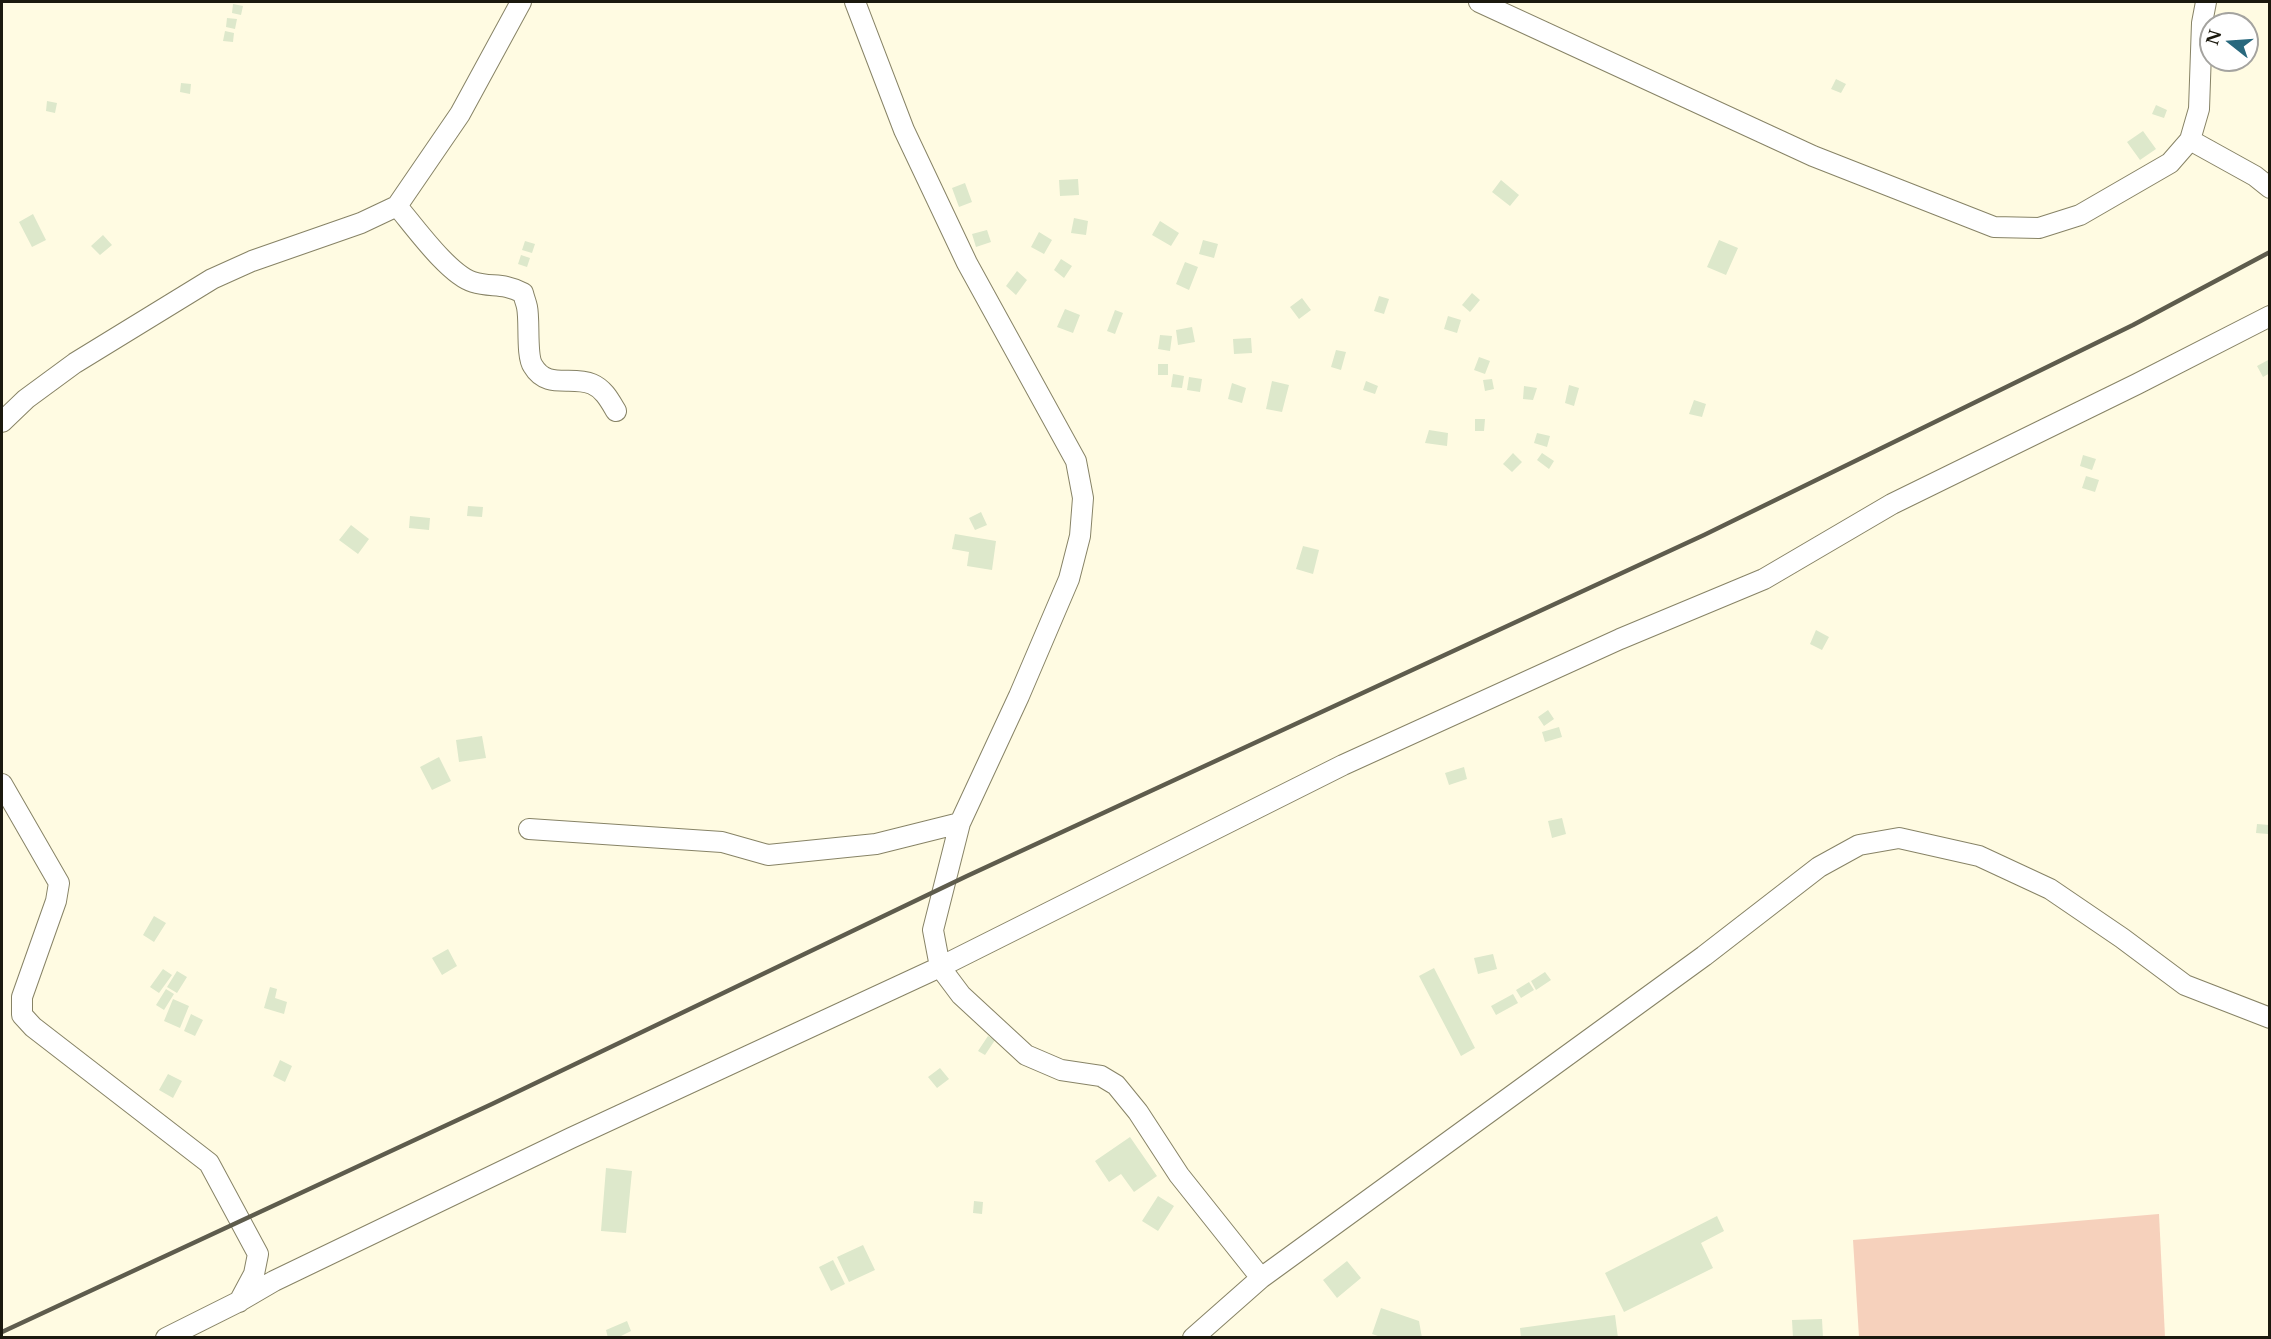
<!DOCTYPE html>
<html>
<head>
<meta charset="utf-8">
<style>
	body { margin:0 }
	#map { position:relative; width:2271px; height:1339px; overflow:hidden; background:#fffbe2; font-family:"Libre Baskerville",serif }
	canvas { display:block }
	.frame { position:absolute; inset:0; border:3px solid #1b190e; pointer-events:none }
	.north { position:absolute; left:2199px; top:12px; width:60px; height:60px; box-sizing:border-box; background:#fff; border:2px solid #a4a39f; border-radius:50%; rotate:287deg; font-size:16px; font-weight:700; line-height:24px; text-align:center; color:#1b190e }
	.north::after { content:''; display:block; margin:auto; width:21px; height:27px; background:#28687d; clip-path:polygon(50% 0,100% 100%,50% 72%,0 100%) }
</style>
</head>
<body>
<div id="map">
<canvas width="2271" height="1339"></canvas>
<div class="frame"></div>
<div class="north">N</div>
</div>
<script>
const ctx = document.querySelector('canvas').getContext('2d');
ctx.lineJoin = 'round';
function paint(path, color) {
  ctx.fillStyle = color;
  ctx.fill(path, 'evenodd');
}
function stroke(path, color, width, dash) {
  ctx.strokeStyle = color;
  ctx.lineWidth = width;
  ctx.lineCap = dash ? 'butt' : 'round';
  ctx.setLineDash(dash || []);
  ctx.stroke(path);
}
paint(new Path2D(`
	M2159,1214L2165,1337H1859L1853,1240Z`), '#f6d1bc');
paint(new Path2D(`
	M233,4L243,6L241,15L232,13Z
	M227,18L237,19L235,29L226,27Z
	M225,31L234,33L233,42L223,41Z
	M1836,79L1846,84L1841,93L1831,89Z
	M181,83L191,84L190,94L180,92Z
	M47,101L57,103L55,113L46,111Z
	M2156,105L2167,110L2164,118L2152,114Z
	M2143,131L2156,149L2140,160L2127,142Z
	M1078,179L1079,195L1060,196L1059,180Z
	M1501,180L1519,195L1510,206L1492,192Z
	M965,183L972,202L959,207L952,188Z
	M33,214L46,240L32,247L19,222Z
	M1074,218L1088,221L1086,235L1071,233Z
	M1160,221L1179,233L1171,246L1152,235Z
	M987,230L991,242L976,247L972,234Z
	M1039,232L1052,240L1044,254L1031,247Z
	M103,235L112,245L100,255L91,246Z
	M1203,240L1218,244L1214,258L1199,254Z
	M1719,240L1738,248L1726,275L1707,267Z
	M525,241L535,244L532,253L522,250Z
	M521,255L530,258L527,267L518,264Z
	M1061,259L1072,266L1064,278L1054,270Z
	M1185,262L1198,267L1189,290L1176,284Z
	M1017,271L1027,280L1016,295L1006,286Z
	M1472,293L1480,300L1470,312L1462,305Z
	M1379,296L1389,299L1384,314L1374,311Z
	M1302,298L1311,310L1299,319L1290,307Z
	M1065,309L1080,315L1073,333L1057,327Z
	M1115,310L1123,313L1115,334L1107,331Z
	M1448,316L1461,320L1457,333L1444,329Z
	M1192,327L1195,342L1178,345L1176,330Z
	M1160,335L1172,336L1170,351L1158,349Z
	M1251,338L1252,353L1234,354L1233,339Z
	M1336,350L1346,352L1341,370L1331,367Z
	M1479,357L1490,361L1485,374L1474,370Z
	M2270,359V373L2263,377L2257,366Z
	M1158,364H1168V375H1158Z
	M1173,374L1184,376L1182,388L1171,387Z
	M1189,377L1202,379L1200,392L1187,390Z
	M1492,379L1494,389L1485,391L1483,380Z
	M1272,381L1289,385L1282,412L1266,409Z
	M1366,381L1378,386L1375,394L1363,390Z
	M1232,383L1246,388L1242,403L1228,399Z
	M1569,385L1579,388L1574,406L1565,403Z
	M1524,386L1537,388L1533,400L1523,399Z
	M1694,400L1706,404L1702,417L1689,414Z
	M1475,419H1485L1484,431H1475Z
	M1429,430L1448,433L1447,446L1425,443Z
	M1537,433L1550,436L1547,447L1534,443Z
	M1513,453L1522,462L1512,472L1503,464Z
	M1542,453L1554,461L1549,469L1537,460Z
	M2083,455L2096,459L2092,470L2080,466Z
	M2086,476L2099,480L2095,492L2082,488Z
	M468,506L483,507L482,517L467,516Z
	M981,512L987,525L975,530L969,518Z
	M410,516L430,518L429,530L409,528Z
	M351,525L369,539L358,554L339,540Z
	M955,534L996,541L992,570L967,566L969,552L952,549Z
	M1303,546L1319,550L1313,574L1296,569Z
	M1816,630L1829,637L1822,650L1810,644Z
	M1548,710L1554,719L1544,726L1538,717Z
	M1559,727L1562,737L1545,742L1542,732Z
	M482,736L486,758L459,762L456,740Z
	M439,757L451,781L432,790L420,767Z
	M1464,767L1467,779L1449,785L1445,773Z
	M1562,818L1566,834L1552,838L1548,821Z
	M2257,824L2269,825L2268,834L2256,833Z
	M154,916L166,923L154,942L143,935Z
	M448,949L457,966L442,975L432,958Z
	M1493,954L1497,969L1478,974L1474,958Z
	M1434,968L1475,1048L1461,1056L1419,976Z
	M163,969L172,975L159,993L150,987Z
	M177,971L187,977L177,993L167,987Z
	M1545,972L1551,980L1536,990L1531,981Z
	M1529,982L1534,990L1521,998L1516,990Z
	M270,987L277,989L275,998L287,1002L284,1014L264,1008Z
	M166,989L174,994L164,1010L156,1005Z
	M1513,994L1518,1003L1496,1015L1491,1006Z
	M173,999L189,1006L180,1028L164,1021Z
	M191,1014L203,1020L195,1036L184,1031Z
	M988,1036L995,1040L985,1055L978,1051Z
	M280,1060L292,1066L285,1082L273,1076Z
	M940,1068L949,1079L937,1088L928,1077Z
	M168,1074L182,1081L173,1098L159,1090Z
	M1130,1137L1157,1176L1134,1192L1121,1174L1109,1182L1095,1161Z
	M606,1168L632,1171L626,1233L601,1231Z
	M1158,1196L1174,1206L1158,1231L1142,1221Z
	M974,1201L983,1202L982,1214L973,1213Z
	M1717,1216L1724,1231L1701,1243L1713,1268L1624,1312L1605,1273Z
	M863,1245L875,1270L849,1282L837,1257Z
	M833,1260L845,1284L831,1291L819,1267Z
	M1347,1261L1361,1278L1337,1298L1323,1280Z
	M1381,1308L1419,1321L1422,1338H1384L1372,1334Z
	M1615,1315L1618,1338H1521L1520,1328Z
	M1822,1319L1823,1338H1793L1792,1320Z
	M627,1321L631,1331L617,1338H608L606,1330Z`), '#dde8cb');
const minor = new Path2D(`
	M855,2L904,130L967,263L1076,461L1083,498L1080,536L1069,579L1019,696L960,823L933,930L940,967L961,995L1026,1055L1061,1070L1101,1076L1116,1085L1138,1112L1179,1175L1261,1278
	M1479,2L1813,156L1994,227L2039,228L2080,215L2170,163L2190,140L2199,109L2202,23L2206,2
	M2190,140L2255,176L2270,188
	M397,206C414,226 449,275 473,282C492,288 502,282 523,293C524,298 526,302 527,307C530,321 526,356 533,366C547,390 571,375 592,384C604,389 610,401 616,411
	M2,422L26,399L75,363L212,279L252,261L361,223L397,206L460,114L521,2
	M2,784L59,883L56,901L22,997V1015L33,1027L209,1163L258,1254L254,1274L239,1302
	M529,829L722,842L768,855L876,844L960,823
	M166,1338L238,1302L274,1281L571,1138L940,967L1343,765L1620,639L1764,579L1892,504L2137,384L2270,316
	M1193,1338L1261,1278L1704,956L1819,867L1859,845L1899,838L1979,856L2050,889L2122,938L2185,985L2270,1018`);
stroke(minor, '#878366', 22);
stroke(minor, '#fff', 20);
stroke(new Path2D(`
	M2,1332L492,1104L967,876L1704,535L2133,325L2270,252`), '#5e5c4d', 4.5);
</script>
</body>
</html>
